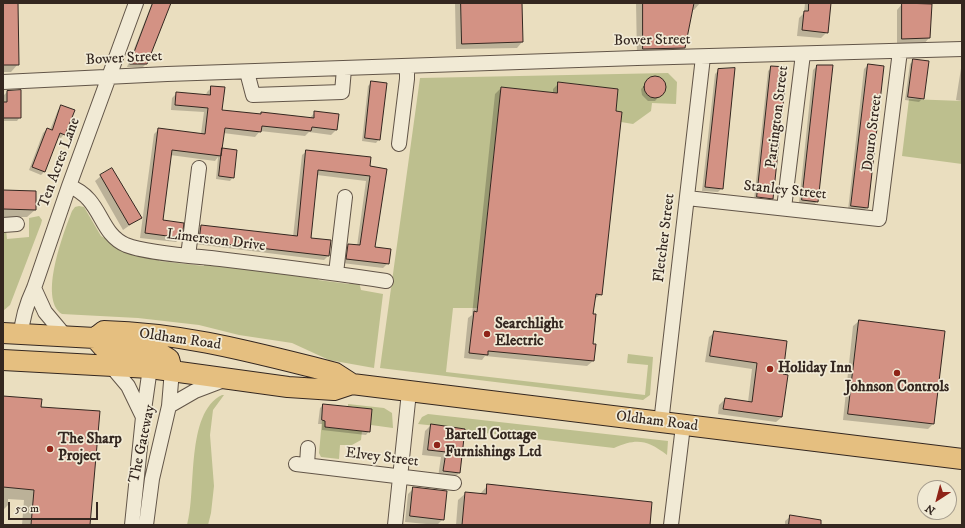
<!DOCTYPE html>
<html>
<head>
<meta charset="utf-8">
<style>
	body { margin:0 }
	#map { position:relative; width:965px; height:528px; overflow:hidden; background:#eadebf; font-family:"IM FELL DW Pica",serif }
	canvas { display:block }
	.frame { position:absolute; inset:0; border:4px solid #342720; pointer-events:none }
	.north { position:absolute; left:917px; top:480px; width:40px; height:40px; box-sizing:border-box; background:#f1ead5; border:1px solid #a59c8d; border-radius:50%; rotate:216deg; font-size:11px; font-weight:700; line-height:16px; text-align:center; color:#342720 }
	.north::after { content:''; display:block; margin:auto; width:14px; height:18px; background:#8f2418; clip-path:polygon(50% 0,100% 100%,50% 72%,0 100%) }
	.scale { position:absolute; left:8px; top:502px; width:90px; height:18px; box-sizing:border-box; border:2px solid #342720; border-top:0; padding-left:5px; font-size:12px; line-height:14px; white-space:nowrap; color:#342720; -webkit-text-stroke:3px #f1ead5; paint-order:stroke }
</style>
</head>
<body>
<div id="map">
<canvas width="965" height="528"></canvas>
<div class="frame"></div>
<div class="north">N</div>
<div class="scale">50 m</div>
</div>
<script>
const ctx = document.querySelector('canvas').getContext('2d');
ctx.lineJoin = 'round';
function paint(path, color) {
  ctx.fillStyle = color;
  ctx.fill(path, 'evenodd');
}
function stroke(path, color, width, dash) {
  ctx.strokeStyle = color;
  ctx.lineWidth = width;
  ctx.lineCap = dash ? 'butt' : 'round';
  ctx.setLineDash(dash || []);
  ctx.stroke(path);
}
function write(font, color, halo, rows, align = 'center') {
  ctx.font = font + ' "IM FELL DW Pica",serif';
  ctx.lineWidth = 3.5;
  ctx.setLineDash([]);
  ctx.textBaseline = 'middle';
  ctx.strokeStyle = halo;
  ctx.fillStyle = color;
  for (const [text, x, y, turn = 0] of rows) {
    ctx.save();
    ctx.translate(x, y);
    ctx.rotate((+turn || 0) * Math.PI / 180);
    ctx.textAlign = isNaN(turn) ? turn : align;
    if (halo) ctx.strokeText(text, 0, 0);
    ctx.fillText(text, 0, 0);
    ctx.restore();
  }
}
paint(new Path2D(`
	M668,73L677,82L676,104L652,103L651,111L633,124L621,122L622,112L616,111L618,89L559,82L557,93L501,87L477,308H453L446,372L645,395L648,365L627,363L628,354L653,357L650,395L643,400L380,368L420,78Z
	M909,99L962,101V164L902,156Z
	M79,206L84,207L101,236L110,241L159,257V261L204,266V262L318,276V280L349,284L350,282H359L361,290L383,294L374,368L329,360L292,343L239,335L199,325L138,318L62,314C38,299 64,232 72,211L75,207Z
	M39,216L42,220L41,224L10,305L3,311V230H6L7,239L29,237V218Z
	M222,395H224L213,410L210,435L214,486L211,513L208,525H187C197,491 185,413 222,395Z
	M348,404L384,408L392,413L393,428L371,425L372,409L348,406Z
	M428,414L668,441L667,455C647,440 637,438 614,448L468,431L467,438H464L465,429L418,424L422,417Z
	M322,420L325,421V427L362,431L361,440L352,445H340L339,459L321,457L319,453Z`), '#bdbf8e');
paint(new Path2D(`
	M3,3H17L18,64L11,72H3Z
	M152,3H170L146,64L142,68L127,67Z
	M455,3H521L522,42L517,48L456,49Z
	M636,3H700L694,10H691L684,48L677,54L637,55Z
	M805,3H830L827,32L821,38L797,36L799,18L804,13Z
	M902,4L929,38L924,44H897V10Z
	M914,60L923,98L919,102L905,100L910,64Z
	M962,62V101L956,100Z
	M868,65L867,208L863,211L848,210L864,69Z
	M817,66V201L814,205L799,203L813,70Z
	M772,67V198L769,202L754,200L768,71Z
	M719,70L722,188L718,192L702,191L715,74Z
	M652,78H658L665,85L664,91L655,101H648L642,95L641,89Z
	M372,82L379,139L376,143L362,141L368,86Z
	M559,83L602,294L594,299L593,361L587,366L485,356L482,360L464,358L468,318L472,315L495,94L501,88L553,94V89Z
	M212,87L221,111L259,115L261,113L310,118L315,112L336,130L331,135L309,132L305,136L260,131L255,137L223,133L221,151L223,149L233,177L230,181L216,179L218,157L215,161L170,155L162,220L181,237L176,242L140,238L154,134L159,129L201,134L204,112L171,110L172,98L177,93L206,95L207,92Z
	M7,92L20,117L17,121H4V95Z
	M62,106L64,134L61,138L58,137L44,172L41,175L29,170L43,133L47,129L50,130L58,110Z
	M307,151L385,169L374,248L388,263L383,268L342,263L344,250L348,245L357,246L366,181L317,175L310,239L329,255L324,260L195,244L197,230L202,226L293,237L302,155Z
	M101,176L140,218L123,230L95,181Z
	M3,189L4,191L35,210L27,217H3Z
	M859,321L933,424L928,429L843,420L853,326Z
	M715,332L782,375V417L776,422L718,414L719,405L725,399L748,402L752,369L705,362L709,337Z
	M3,397L40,408L89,525H22L24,500L8,499V505L3,510Z
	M323,405L369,431L366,435L322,430V424H318L320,408Z
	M431,425L464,430L459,473L453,479L438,477L441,457L422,455L425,431Z
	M488,485L649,525H456L458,500L466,493L480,494Z
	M413,489L443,519L437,525L405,522L408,494Z
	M791,516L812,525H785V521Z`), '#0003');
const building = new Path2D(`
	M3,3H18L19,65H3Z
	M153,3H171L147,64H130Z
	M461,3H522L523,42L462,44Z
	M643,3H694L685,48L643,49Z
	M809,3H831L828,33L802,30L804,11H808Z
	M902,3L932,4L930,38L902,39Z
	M913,59L929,61L924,99L908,97Z
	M868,64L884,66L868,208L851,206Z
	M817,65H833L818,202L802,200Z
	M771,66L787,67L773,199L757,197Z
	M735,68L723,189L705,187L718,69Z
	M644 87a11 11 0 1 1 22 0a11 11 0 1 1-22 0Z
	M371,81L387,83L380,140L365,138Z
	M558,82L618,89L616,111L622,112L602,295L596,294L593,314H596L593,344H596L594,361L488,351V355L469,353L474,311L477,312L501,87L557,93Z
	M211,86L225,87L222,110L261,114V112L314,118V111L339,114L337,130L312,127L311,131L262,126L261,132L225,128L221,156L172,150L163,220L184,223L182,238L145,233L158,128L205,134L208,108L175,105L176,92L210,95Z
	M21,90V118H3V102H7V91Z
	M61,105L75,110L65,135L60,133L45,172L32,167L47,128L52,130Z
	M222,148L237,150L234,178L219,176Z
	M306,150L371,157L370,166L387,169L375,247L391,249L389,264L346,259L348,244L360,245L370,176L318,170L311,238L331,240L329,256L199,241L201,225L297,236Z
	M112,168L142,218L129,225L100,175Z
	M3,190L36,191V210L3,209Z
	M859,320L945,331L934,424L848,414Z
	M714,331L787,341L783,374L788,375L782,417L723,409L725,398L752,402L757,363L710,356Z
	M3,396L42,399L41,407L100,411L90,525H31L34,490L3,487Z
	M323,404L372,409L370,432L325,427V421L322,420Z
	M431,424L465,429L460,473L443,471L446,452L428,450Z
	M487,484L652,502L650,525H462L465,492L486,494Z
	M413,487L447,491L444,520L410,516Z
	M790,515L821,520V525H789Z`);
paint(building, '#d39284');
stroke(building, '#342720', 1);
const minor = new Path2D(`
	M247,72L253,95L342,92L344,69
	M3,82L167,74L637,58L962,49
	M399,144L407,79V67
	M69,186C103,199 98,233 126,245C146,253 189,256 211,258C269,265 328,272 386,281
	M687,198L879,219L900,51
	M784,208L803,54
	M3,225L17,224
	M188,256L199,168
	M336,273L345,197
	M34,288L45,312L66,337
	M21,335C22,318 27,303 34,288L69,186L136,3
	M112,367L128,386L143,417
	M169,406L195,391L224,380
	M661,423L703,57
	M296,464L454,483
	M307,465L308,448
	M132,525L143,417L150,368
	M146,525L152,479L169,406L172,370
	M395,525L409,392
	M671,525L683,426`);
const highway = new Path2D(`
	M3,333L95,338L104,331C179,333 244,350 316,368L335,373L352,384L962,459
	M95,338L103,347C125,349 150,346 169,359L172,370
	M3,360L150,368L288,387L334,390L352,384`);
stroke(minor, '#625548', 16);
stroke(highway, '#342720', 22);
stroke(minor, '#f1ead5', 14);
stroke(highway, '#e5bf80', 20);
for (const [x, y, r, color] of [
	[487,334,4,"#8f2418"],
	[770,369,4,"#8f2418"],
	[897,373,4,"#8f2418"],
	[437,445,4,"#8f2418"],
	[50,449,4,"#8f2418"]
]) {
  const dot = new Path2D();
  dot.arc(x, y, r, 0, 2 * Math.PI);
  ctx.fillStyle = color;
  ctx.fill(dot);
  stroke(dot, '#f1ead5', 1.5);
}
write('15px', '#342720', '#f1ead5', [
	["Bower Street",652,41,-1],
	["Bower Street",124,59,-3],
	["Partington Street",778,117,-83],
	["Douro Street",873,133,-83],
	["Ten Acres Lane",60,163,-70],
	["Stanley Street",785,191,6],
	["Fletcher Street",665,238,-83],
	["Limerston Drive",216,241,7],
	["Oldham Road",180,340,8],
	["Oldham Road",657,422,7],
	["The Gateway",143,444,-78],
	["Elvey Street",382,458,7]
]);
write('bold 15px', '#342720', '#f1ead5', [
	["Searchlight",495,325],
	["Electric",495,342],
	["Holiday Inn",778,369],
	["Johnson Controls",897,388,"center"],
	["Bartell Cottage",445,436],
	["Furnishings Ltd",445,453],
	["The Sharp",58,440],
	["Project",58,457]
], 'left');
</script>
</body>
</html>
